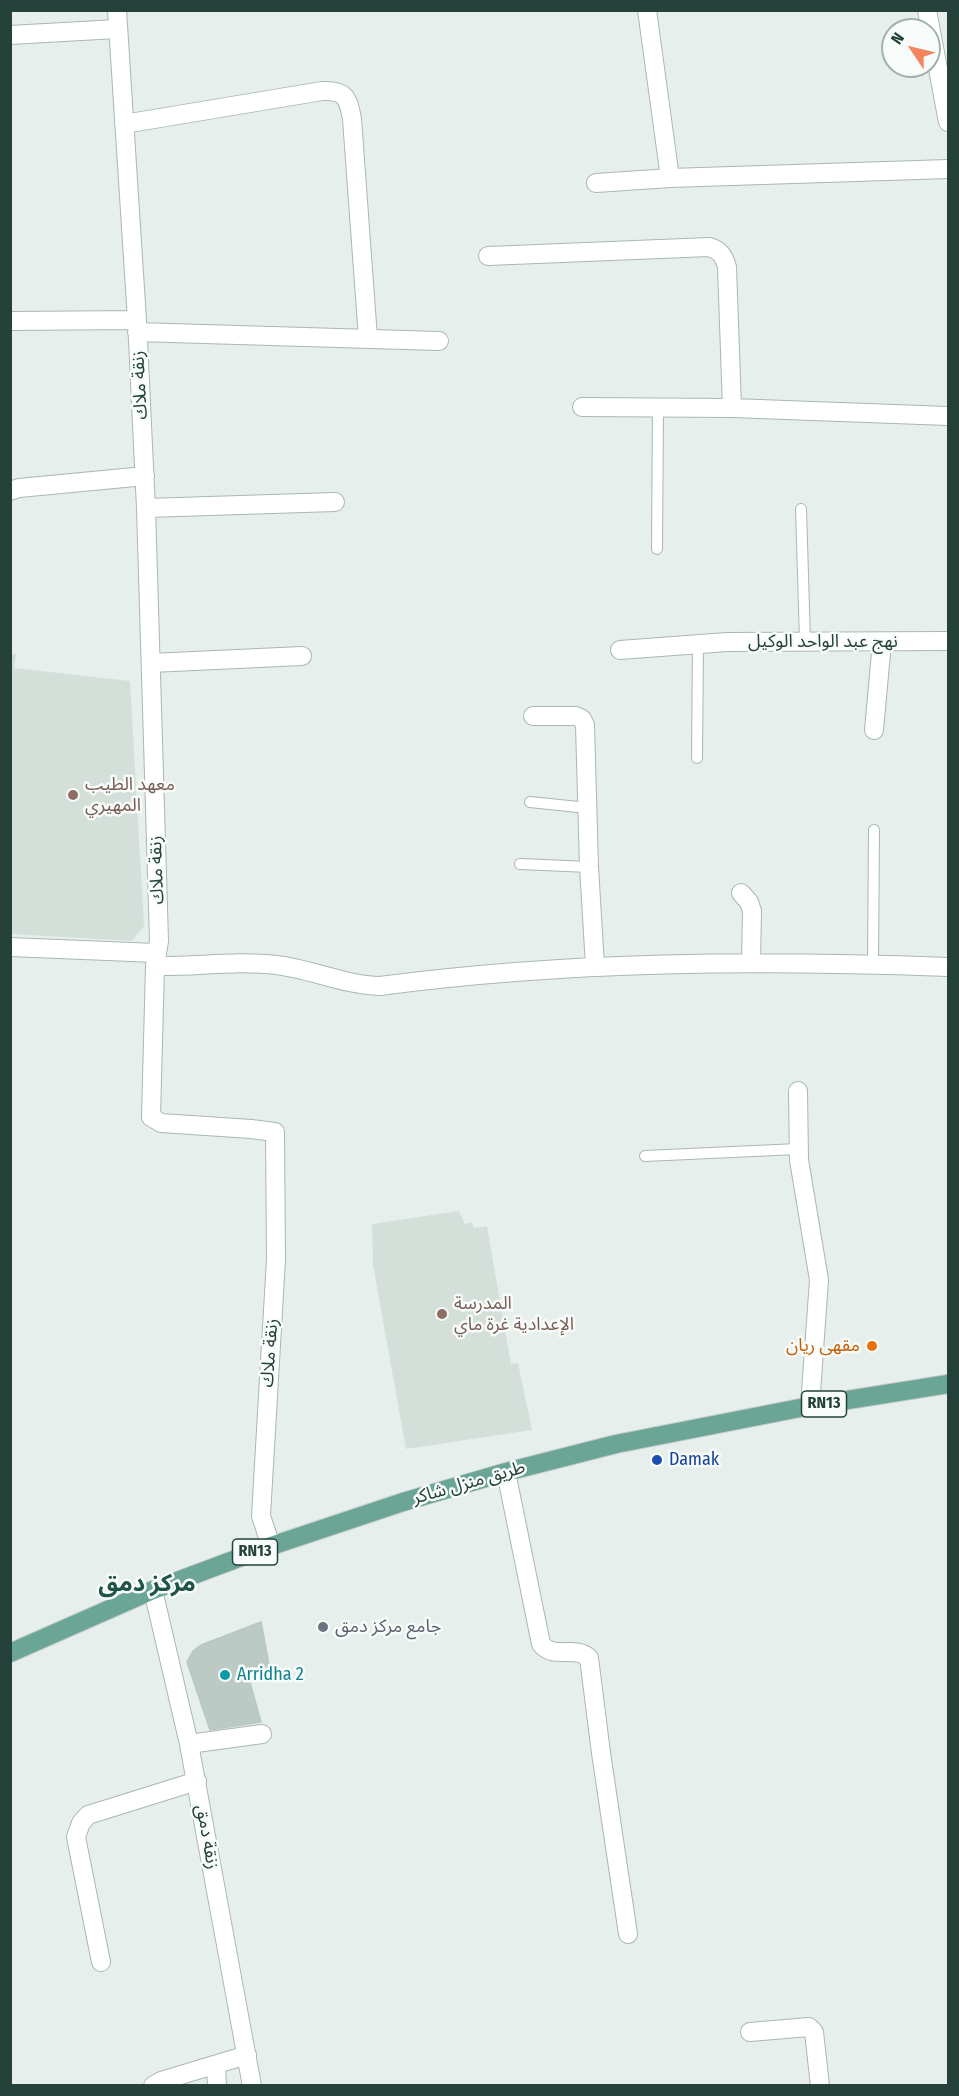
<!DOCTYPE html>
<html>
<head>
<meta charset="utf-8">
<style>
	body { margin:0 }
	#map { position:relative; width:959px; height:2096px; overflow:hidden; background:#e6efeb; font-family:"Fira Sans Condensed",sans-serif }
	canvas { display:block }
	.frame { position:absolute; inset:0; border:12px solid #24423a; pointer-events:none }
	.north { position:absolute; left:881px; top:18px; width:60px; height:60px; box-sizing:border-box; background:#f7fbf9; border:2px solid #a3b1ad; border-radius:50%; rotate:305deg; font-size:16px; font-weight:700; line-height:24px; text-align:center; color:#24423a }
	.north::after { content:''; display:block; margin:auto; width:21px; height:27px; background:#f4845f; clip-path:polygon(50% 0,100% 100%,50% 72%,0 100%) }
</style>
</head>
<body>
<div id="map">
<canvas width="959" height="2096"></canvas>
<div class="frame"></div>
<div class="north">N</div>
</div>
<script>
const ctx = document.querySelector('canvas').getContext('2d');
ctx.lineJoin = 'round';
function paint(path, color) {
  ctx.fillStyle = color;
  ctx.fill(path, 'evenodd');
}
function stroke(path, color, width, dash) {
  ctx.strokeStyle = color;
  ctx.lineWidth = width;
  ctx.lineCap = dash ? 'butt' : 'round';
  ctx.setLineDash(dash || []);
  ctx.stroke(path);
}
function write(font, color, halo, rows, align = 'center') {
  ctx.font = font + ' "Fira Sans Condensed","Noto Sans Arabic",sans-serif';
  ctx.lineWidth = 5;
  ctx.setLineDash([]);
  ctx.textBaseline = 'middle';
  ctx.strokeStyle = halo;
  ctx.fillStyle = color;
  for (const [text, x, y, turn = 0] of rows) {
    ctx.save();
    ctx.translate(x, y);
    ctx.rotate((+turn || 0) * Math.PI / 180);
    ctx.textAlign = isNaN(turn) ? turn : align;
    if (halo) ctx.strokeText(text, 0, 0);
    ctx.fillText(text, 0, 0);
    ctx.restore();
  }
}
paint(new Path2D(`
	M10,654H16L14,668L130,681L144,926L132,941L11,934Z
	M459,1211L465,1224L472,1222L474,1228L487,1226L511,1364L518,1363L532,1430L406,1449L373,1265L372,1224Z`), '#d4dfda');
const building = new Path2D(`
	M261,1622L270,1670L249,1679L261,1722L210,1730L187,1662L193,1651L201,1645Z`);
paint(building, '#bbcac4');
stroke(building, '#b8c9c2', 1.5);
const lane = new Path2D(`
	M801,509L805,641
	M657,549L658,408
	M697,758L698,644
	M530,802L588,808
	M520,864L589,867
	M873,964L874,830
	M645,1156L798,1149`);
const street = new Path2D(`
	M117,10L137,320L146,508L159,941L155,966L151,1117L161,1123L251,1129L275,1132L276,1259L261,1516L271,1546
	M647,10L670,178
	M927,10L948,122
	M10,35L117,29
	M124,124L322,91C345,90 348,97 352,119L368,338
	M596,183L670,178L948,169
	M488,256L709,247C720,250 724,256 727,267L732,408
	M10,321L137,320
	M137,332L439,341
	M582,407L732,408L948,416
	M10,491L19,488L145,476
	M146,508L335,502
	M620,650L727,642L948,641
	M151,663L302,656
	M533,716H576L582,719L585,725L589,867L595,966
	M874,730L882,642
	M741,893L749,902L752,911L751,962
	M10,947L156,953
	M155,966C195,967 236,960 276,965C311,969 344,985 380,986C569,961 759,960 948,967
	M798,1091L799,1160L819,1280L810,1406
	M506,1472L541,1644C554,1660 575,1645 589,1658L601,1753L628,1934
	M153,1590L189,1744L252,2086
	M189,1744L262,1734
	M101,1962L76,1837L81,1823L88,1815L197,1781
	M750,2032L809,2027L814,2032L820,2086
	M216,2065L217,2086
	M153,2086L161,2081L247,2055`);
const primary = new Path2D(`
	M10,1653L153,1590L271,1546L403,1502L506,1472L616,1444L810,1406L948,1384`);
stroke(lane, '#a8b8b2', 12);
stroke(street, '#a8b8b2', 20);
stroke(primary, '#c2cac8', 20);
stroke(lane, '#fff', 10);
stroke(street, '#fff', 18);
stroke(primary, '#6aa596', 18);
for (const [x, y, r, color] of [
	[73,795,6,"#8d6e63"],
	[442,1314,6,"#8d6e63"],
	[872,1346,6,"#e8710a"],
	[657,1460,6,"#1a4fb4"],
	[323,1627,6,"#6b7280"],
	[225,1675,6,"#0f9aa8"]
]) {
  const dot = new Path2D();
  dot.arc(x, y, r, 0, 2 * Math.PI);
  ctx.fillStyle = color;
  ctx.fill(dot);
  stroke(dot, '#f7fbf9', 2);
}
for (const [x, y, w] of [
	[824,1404,45],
	[255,1552,45]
]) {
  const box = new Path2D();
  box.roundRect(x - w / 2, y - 13, w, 26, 4.5);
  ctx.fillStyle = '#f7fbf9';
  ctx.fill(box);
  stroke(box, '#24423a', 1.5);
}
write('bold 16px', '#24423a', null, [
	["RN13",824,1404],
	["RN13",255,1552]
]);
write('18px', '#24423a', '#f7fbf9', [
	["زنقة ملاك",140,385,-93],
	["نهج عبد الواحد الوكيل",823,642],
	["زنقة ملاك",157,870,-92],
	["زنقة ملاك",270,1353,-86],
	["طريق منزل شاكر",469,1483,-16],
	["زنقة دمق",207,1837,80]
]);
write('18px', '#785e54', '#f7fbf9', [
	["معهد الطيب",85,785],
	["المهيري",85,806],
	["المدرسة",454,1304],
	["الإعدادية غرة ماي",454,1325]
], 'left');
write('18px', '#c56008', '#f7fbf9', [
	["مقهى ريان",860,1346]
], 'right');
write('18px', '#164399', '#f7fbf9', [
	["Damak",669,1460]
], 'left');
write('18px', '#5b616d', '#f7fbf9', [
	["جامع مركز دمق",335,1627]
], 'left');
write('18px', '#0d838f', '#f7fbf9', [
	["Arridha 2",237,1675]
], 'left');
write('bold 24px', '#1f5548', '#f7fbf9', [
	["مركز دمق",147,1584]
]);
</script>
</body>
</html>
